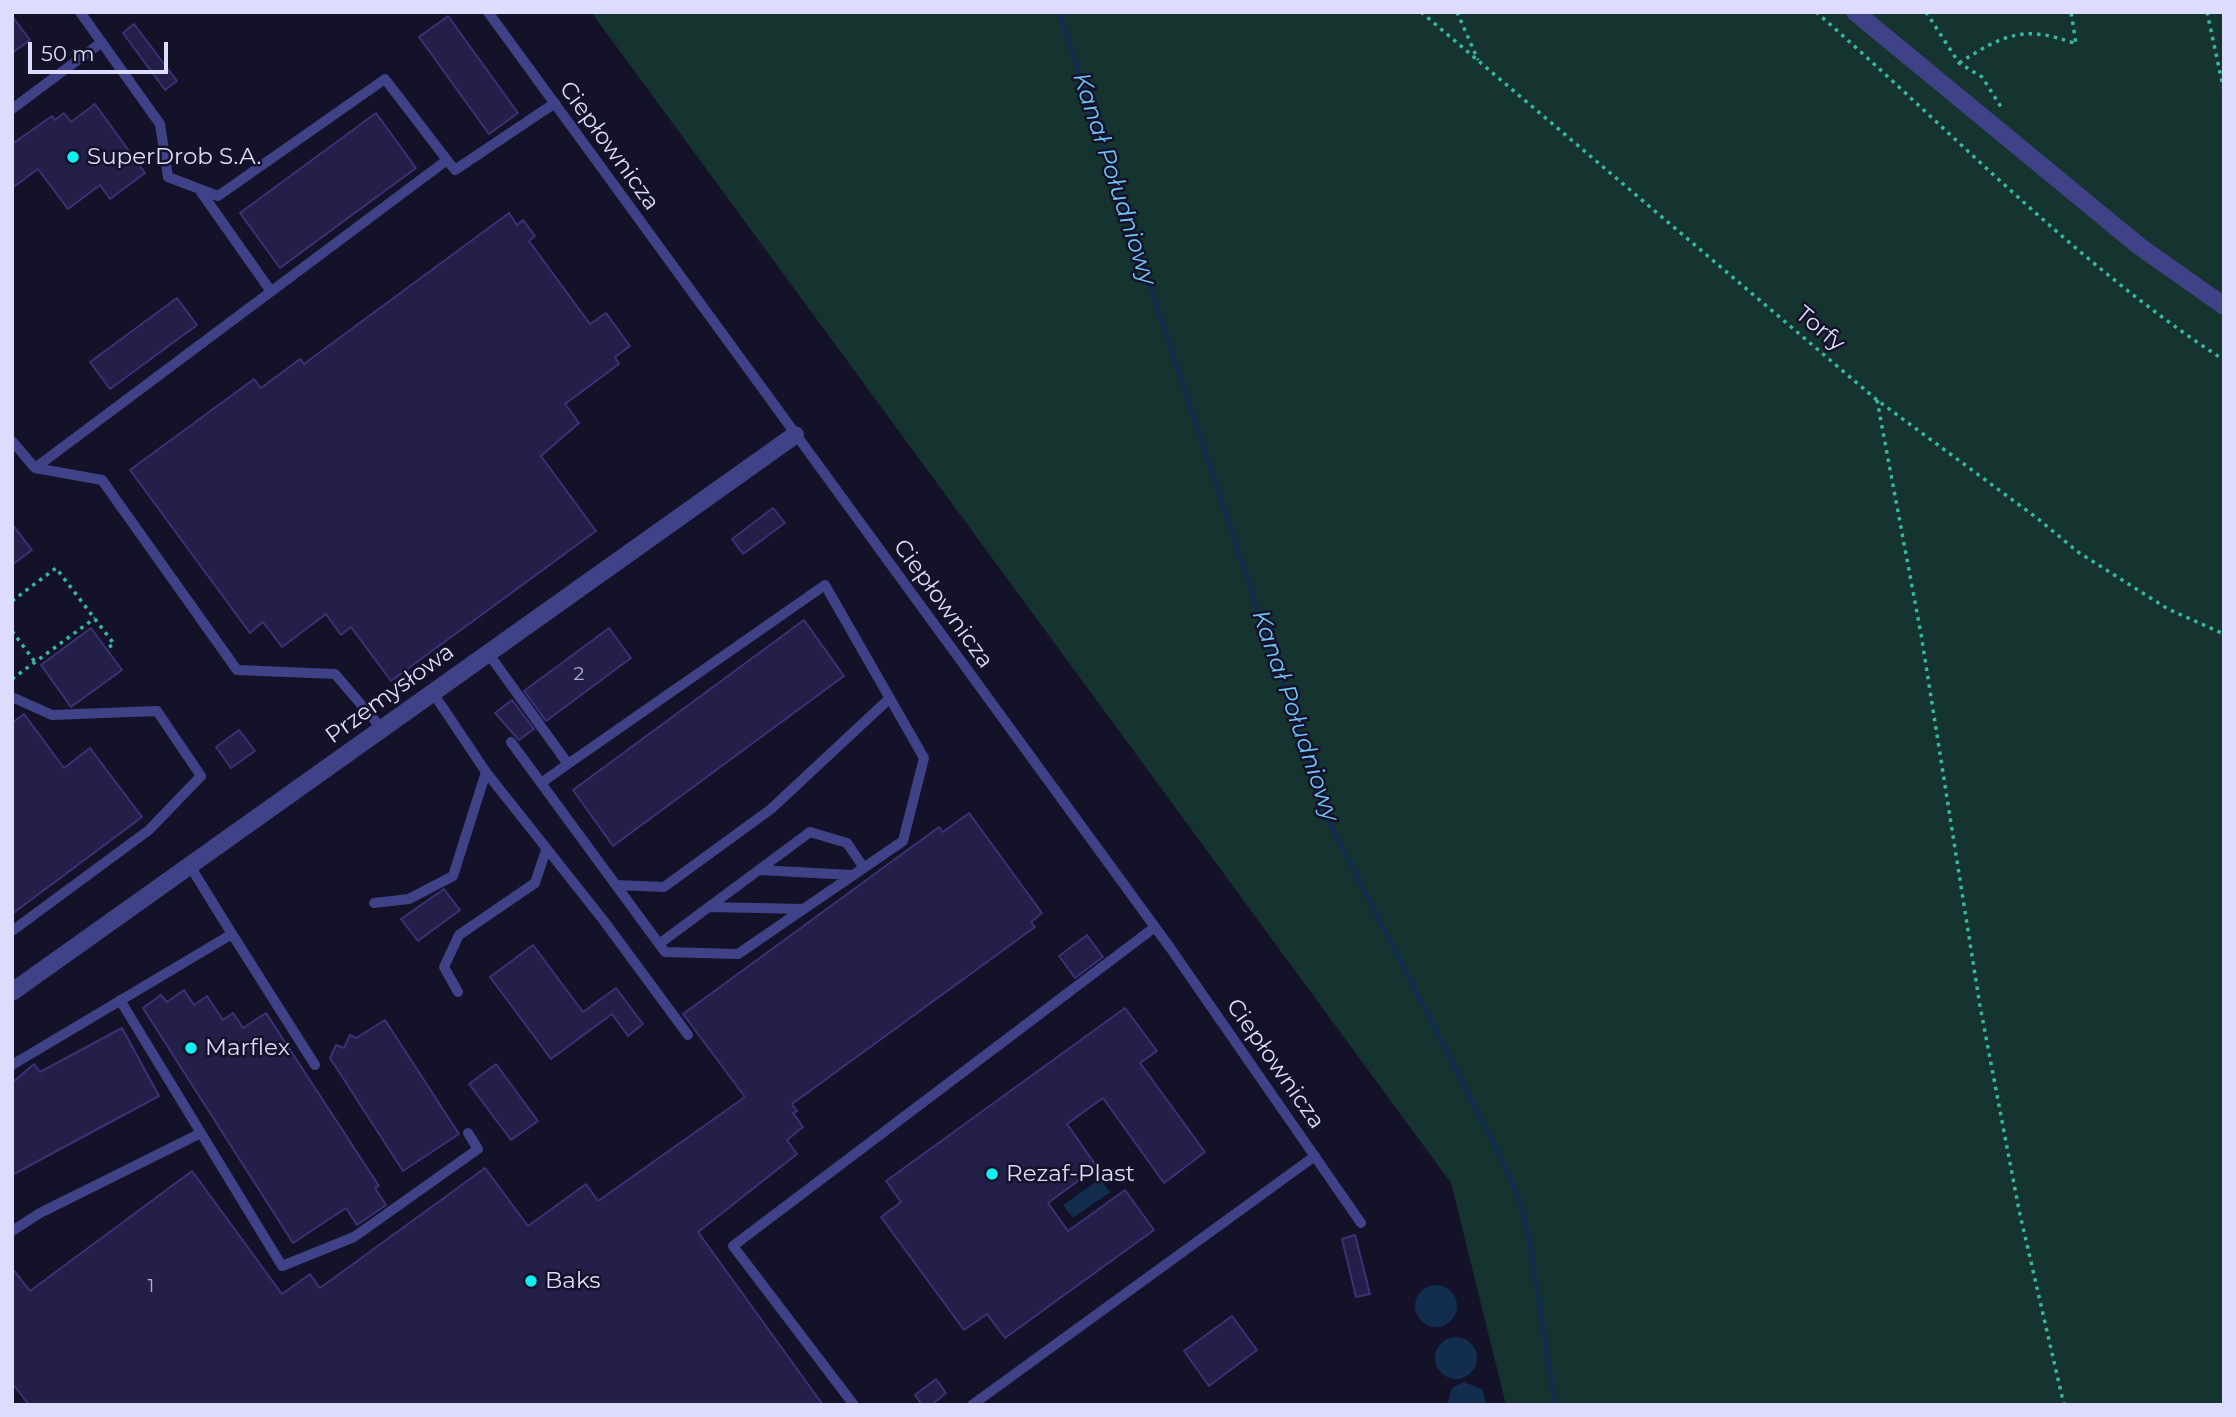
<!DOCTYPE html>
<html>
<head>
<meta charset="utf-8">
<style>
	body { margin:0 }
	#map { position:relative; width:2236px; height:1417px; overflow:hidden; background:#141229; font-family:Montserrat,sans-serif }
	canvas { display:block }
	.frame { position:absolute; inset:0; border:14px solid #dddcfd; pointer-events:none }
	.scale { position:absolute; left:28px; top:42px; width:140px; height:32px; box-sizing:border-box; border:4px solid #dddcfd; border-top:0; padding-left:9px; font-size:21px; line-height:24px; white-space:nowrap; color:#dddcfd; -webkit-text-stroke:5px #141229; paint-order:stroke }
</style>
</head>
<body>
<div id="map">
<canvas width="2236" height="1417"></canvas>
<div class="frame"></div>
<div class="scale">50 m</div>
</div>
<script>
const ctx = document.querySelector('canvas').getContext('2d');
ctx.lineJoin = 'round';
function paint(path, color) {
  ctx.fillStyle = color;
  ctx.fill(path, 'evenodd');
}
function stroke(path, color, width, dash) {
  ctx.strokeStyle = color;
  ctx.lineWidth = width;
  ctx.lineCap = dash ? 'butt' : 'round';
  ctx.setLineDash(dash || []);
  ctx.stroke(path);
}
function write(font, color, halo, rows, align = 'center') {
  ctx.font = font + ' Montserrat,sans-serif';
  ctx.lineWidth = 5;
  ctx.setLineDash([]);
  ctx.textBaseline = 'middle';
  ctx.strokeStyle = halo;
  ctx.fillStyle = color;
  for (const [text, x, y, turn = 0] of rows) {
    ctx.save();
    ctx.translate(x, y);
    ctx.rotate((+turn || 0) * Math.PI / 180);
    ctx.textAlign = isNaN(turn) ? turn : align;
    if (halo) ctx.strokeText(text, 0, 0);
    ctx.fillText(text, 0, 0);
    ctx.restore();
  }
}
paint(new Path2D(`
	M591,12H2224V1405H1506L1451,1183Z`), '#15332f');
paint(new Path2D(`
	M1100,1179L1110,1192L1073,1218L1063,1205Z
	M1415 1306a21 21 0 1 1 42 0a21 21 0 1 1-42 0Z
	M1435 1358a21 21 0 1 1 42 0a21 21 0 1 1-42 0Z
	M1464,1382L1482,1389L1487,1405H1447L1452,1388Z`), '#122d4d');
stroke(new Path2D(`
	M1059,12L1327,818L1499,1154L1520,1202L1530,1244L1555,1405`), '#122d4d', 5);
const building = new Path2D(`
	M12,16L30,40L12,53Z
	M448,16L518,113L489,134L419,37Z
	M134,24L177,81L165,90L123,33Z
	M95,104L145,173L110,199L100,185L68,209L38,169L12,188V144L52,116L55,120L64,113L71,122Z
	M376,113L416,168L280,268L240,213Z
	M509,213L517,225L523,220L535,236L529,241L590,324L606,313L630,346L615,357L619,364L565,404L579,423L541,456L596,531L391,681L351,627L341,635L326,614L282,647L263,622L250,633L130,470L254,379L261,388L300,359L304,364Z
	M177,298L197,325L110,389L90,362Z
	M773,508L785,523L743,554L732,539Z
	M12,524L32,550L12,565Z
	M804,620L844,676L613,846L573,790Z
	M91,628L122,670L71,707L41,665Z
	M609,628L631,658L546,721L524,691Z
	M512,700L534,729L519,740L495,713Z
	M24,714L64,768L90,748L142,817L12,914V723Z
	M239,730L255,751L231,768L216,747Z
	M969,813L1042,913L1031,922L1035,927L792,1104L797,1111L793,1113L803,1127L787,1140L797,1154L698,1232L823,1405H29L12,1383V1268L30,1291L192,1171L282,1294L310,1274L320,1288L485,1168L528,1226L586,1184L598,1201L745,1097L683,1014L939,827L943,832Z
	M444,889L460,910L418,941L401,919Z
	M1087,935L1103,957L1075,978L1059,956Z
	M533,945L583,1012L616,988L643,1024L628,1036L612,1014L551,1059L490,977Z
	M184,990L194,1005L207,996L223,1020L233,1013L243,1028L266,1013L379,1186L375,1188L386,1205L357,1225L346,1208L293,1243L143,1008L161,995L167,1002Z
	M1125,1008L1157,1051L1140,1063L1205,1152L1164,1183L1103,1098L1067,1124L1097,1167L1048,1203L1068,1231L1125,1190L1154,1230L1005,1338L987,1314L964,1330L881,1217L901,1202L886,1181Z
	M385,1020L459,1134L403,1171L330,1058L336,1045L344,1048L350,1035L356,1038Z
	M122,1028L159,1096L12,1175V1083L34,1064L40,1072Z
	M496,1064L538,1121L511,1140L469,1084Z
	M1355,1235L1370,1294L1356,1297L1342,1239Z
	M1232,1316L1257,1350L1209,1386L1184,1351Z
	M936,1379L946,1393L931,1405H922L915,1395Z`);
paint(building, '#241f49');
stroke(building, '#3a3274', 2);
stroke(new Path2D(`
	M1421,12L1877,400L2037,518L2078,552L2168,609L2224,634
	M1457,12L1478,60
	M1816,12C1950,129 2074,263 2224,360
	M1926,12L1959,63L1982,77L2003,110
	M2207,12L2224,91
	M1959,63C2003,35 2024,24 2076,44L2071,12
	M1877,400L1921,634L1980,1006L2019,1210L2064,1405
	M12,601L56,568L114,644L109,647
	M12,631L35,662
	M12,679L95,618`), '#37b6a4', 3.5, [3.5, 5]);
stroke(new Path2D(`
	M488,12L1171,949L1361,1223
	M12,109L102,42
	M447,160L455,170L555,103
	M201,192L270,290
	M12,441L35,468L102,480L237,670L335,674L383,730
	M35,468L447,160L385,79L218,196L168,177L160,124L80,12
	M488,653L568,764L541,783L511,742
	M12,697L52,715L157,711L201,776L149,830L12,931
	M486,772L604,921L688,1035
	M541,783L665,952L738,954L903,841L924,758L825,585L568,764
	M759,870L852,875
	M616,885L664,887L771,809L890,698
	M374,903L409,899L453,876L486,772L433,693
	M710,907L804,909
	M232,934L315,1065
	M659,944L810,832L847,843L864,868
	M458,992L444,967L459,935L535,883L546,850
	M120,1000L282,1266L354,1237L478,1149L468,1133
	M12,1065L232,934L190,866
	M12,1231L40,1213L201,1133
	M854,1405L733,1246L1155,927
	M972,1405L1315,1156`), '#3f4286', 10);
stroke(new Path2D(`
	M1855,12L2139,246L2224,306
	M12,992L795,435`), '#3f4286', 18);
for (const [x, y, r, color] of [
	[73,157,7,"#12eff3"],
	[191,1048,7,"#12eff3"],
	[992,1174,7,"#12eff3"],
	[531,1281,7,"#12eff3"]
]) {
  const dot = new Path2D();
  dot.arc(x, y, r, 0, 2 * Math.PI);
  ctx.fillStyle = color;
  ctx.fill(dot);
  stroke(dot, '#141229', 2.5);
}
write('19px', '#afadd0', null, [
	["2",579,674],
	["1",151,1286]
]);
write('23px', '#dddcfd', '#141229', [
	["Ciepłownicza",609,146,54],
	["Torfy",1820,329,40],
	["Ciepłownicza",943,604,54],
	["Przemysłowa",390,694,-36],
	["Ciepłownicza",1275,1064,55]
]);
write('23px', '#dddcfd', '#141229', [
	["SuperDrob S.A.",87,157],
	["Marflex",205,1048],
	["Rezaf-Plast",1006,1174],
	["Baks",545,1281]
], 'left');
write('italic 24px', '#6fc4f8', '#141229', [
	["Kanał Południowy",1114,179,72],
	["Kanał Południowy",1295,716,71]
]);
</script>
</body>
</html>
